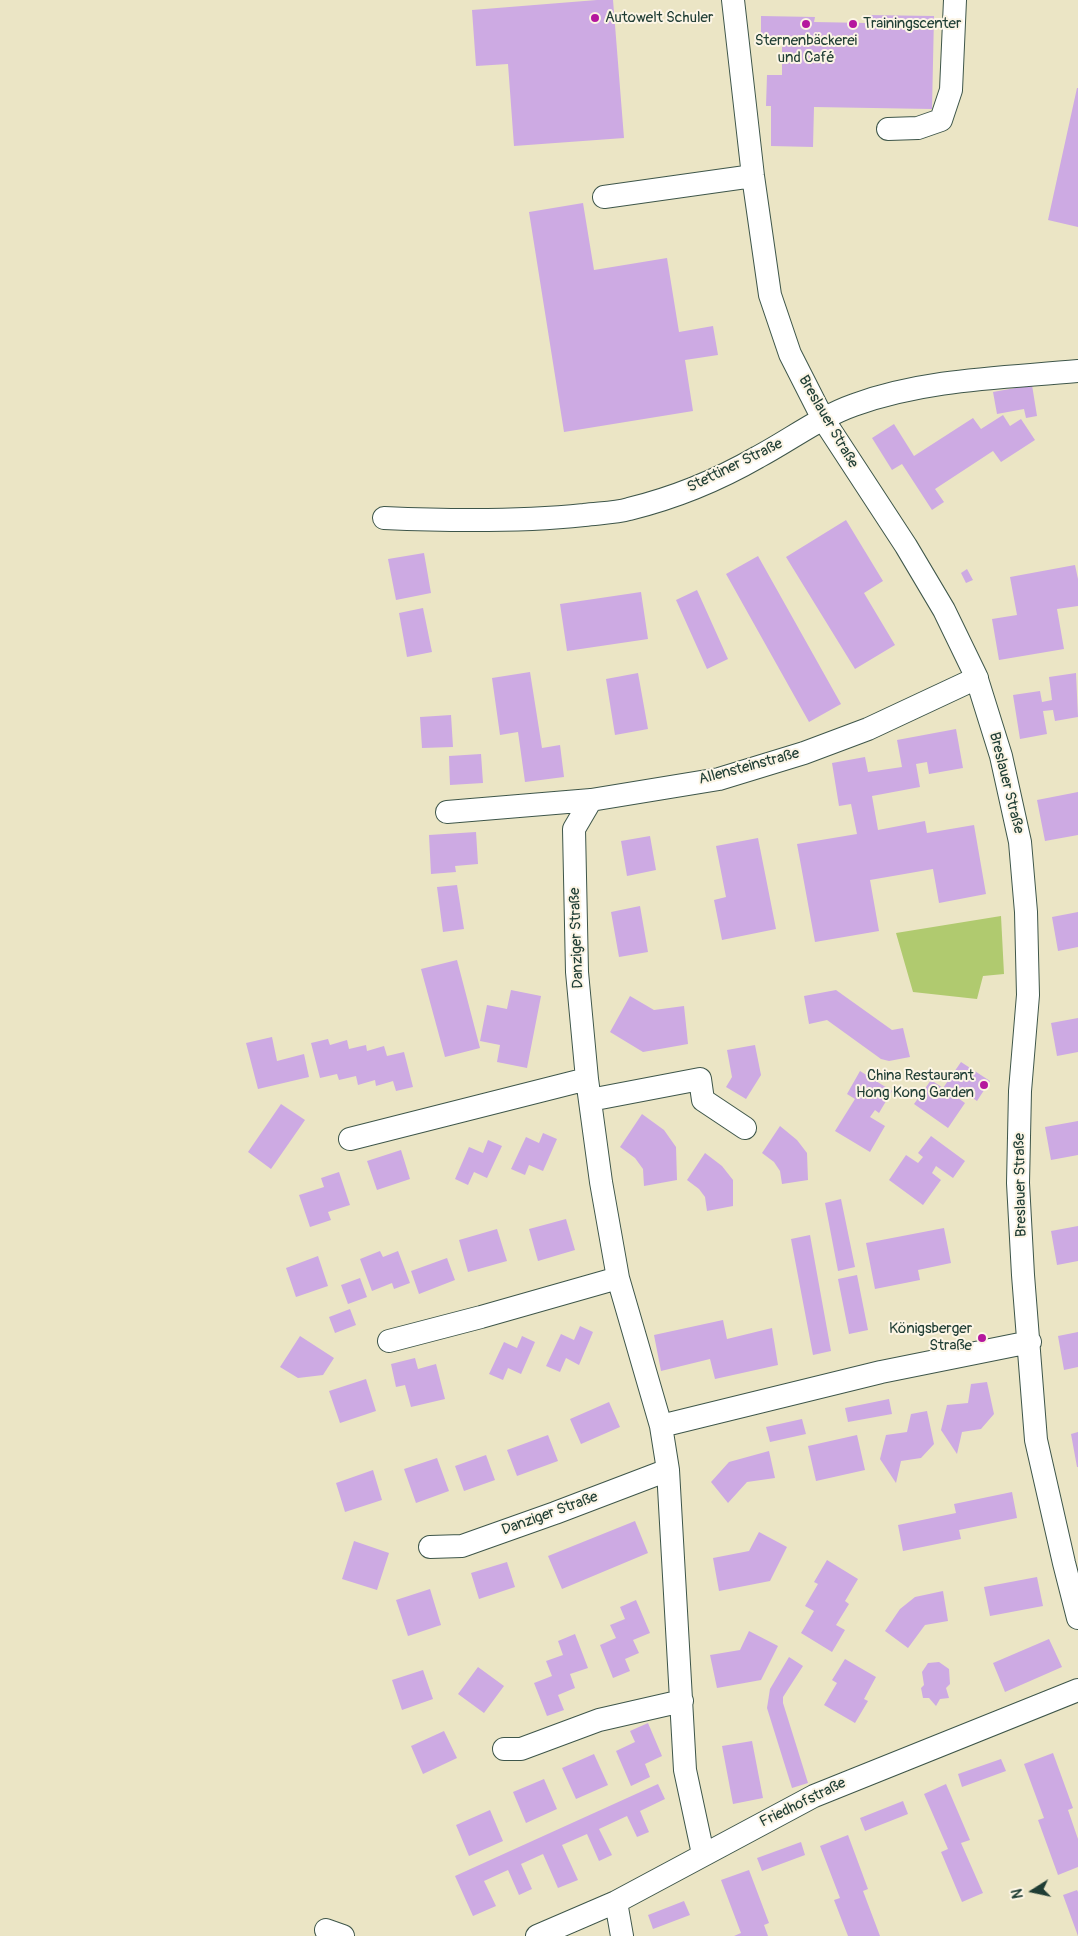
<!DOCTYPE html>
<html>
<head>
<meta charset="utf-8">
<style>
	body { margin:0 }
	#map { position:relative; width:1078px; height:1936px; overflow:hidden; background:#ebe5c5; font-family:Pangolin,sans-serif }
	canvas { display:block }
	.north { position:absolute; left:1008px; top:1866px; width:50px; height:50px; -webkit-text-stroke:4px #fcf5e5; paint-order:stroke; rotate:260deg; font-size:14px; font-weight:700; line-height:20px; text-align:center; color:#1f3d34 }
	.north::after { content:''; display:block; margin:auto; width:18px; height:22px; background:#1f3d34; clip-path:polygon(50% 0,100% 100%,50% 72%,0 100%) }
</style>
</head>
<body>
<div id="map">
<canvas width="1078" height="1936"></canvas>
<div class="north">N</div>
</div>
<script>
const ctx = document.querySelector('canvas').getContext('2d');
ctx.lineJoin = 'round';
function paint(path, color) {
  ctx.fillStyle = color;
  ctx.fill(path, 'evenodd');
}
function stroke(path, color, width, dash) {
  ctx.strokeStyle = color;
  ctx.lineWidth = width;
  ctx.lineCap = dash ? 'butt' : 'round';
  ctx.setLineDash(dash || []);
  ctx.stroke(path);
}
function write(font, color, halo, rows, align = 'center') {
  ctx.font = font + ' Pangolin,sans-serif';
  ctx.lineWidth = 4;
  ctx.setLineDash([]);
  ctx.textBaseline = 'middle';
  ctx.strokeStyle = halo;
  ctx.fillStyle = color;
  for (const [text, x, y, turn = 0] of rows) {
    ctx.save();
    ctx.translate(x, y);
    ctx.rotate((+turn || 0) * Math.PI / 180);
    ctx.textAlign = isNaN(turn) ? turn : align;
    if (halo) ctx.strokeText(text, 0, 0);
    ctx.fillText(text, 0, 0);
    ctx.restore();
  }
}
paint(new Path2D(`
	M1001,916L1004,974L983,976L977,999L913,992L896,933Z`), '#b0ca6f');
paint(new Path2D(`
	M597,0H613L624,138L514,146L508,64L476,66L472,10Z
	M867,15L934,16L932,109L814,107L813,147L771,146V106H766L767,75H782V41H761V16L815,17L814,22L867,23Z
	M1077,88H1078V227L1048,220Z
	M583,203L594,270L667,258L679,332L713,326L718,355L685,360L693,411L564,432L529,212Z
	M1032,385L1037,416L1026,418L1024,409L997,414L993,392Z
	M1003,415L1010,426L1021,419L1035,440L1001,462L993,451L935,489L944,502L932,510L902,464L892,470L872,438L894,424L914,456L973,418L981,429Z
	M846,520L883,581L864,593L895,645L855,669L786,557Z
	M424,553L431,593L396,600L388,559Z
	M758,556L841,704L809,722L726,574Z
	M1075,565L1078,579V606L1057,609L1064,649L999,660L992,619L1017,615L1010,577Z
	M967,569L973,580L966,583L961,573Z
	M697,590L728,659L707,669L676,600Z
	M641,592L648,639L567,651L560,604Z
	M423,608L432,652L407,657L399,613Z
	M530,672L542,748L560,745L564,777L525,782L518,732L500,735L492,678Z
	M638,673L648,729L615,735L606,679Z
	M1076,673L1078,717L1055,721L1053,710L1043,711L1047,734L1020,739L1013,695L1040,691L1042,702L1052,700L1049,677Z
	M451,715L453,747L422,748L420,717Z
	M956,729L963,768L929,774L927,762L916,764L920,787L872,796L878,830L925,821L927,833L974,825L986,894L939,903L933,869L870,880L879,931L815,942L797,844L857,834L851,804L839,806L832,763L865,757L868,772L902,767L897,740Z
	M481,754L483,783L450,785L449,756Z
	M1078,792V835L1045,841L1037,800Z
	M476,832L478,864L455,866L456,872L431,874L429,835Z
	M650,836L656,870L627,876L621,841Z
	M758,838L776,929L722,940L714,900L726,897L716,846Z
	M457,885L464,929L443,932L437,887Z
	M640,906L648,952L619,957L611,912Z
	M1078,912V947L1058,951L1052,917Z
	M457,960L480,1048L445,1057L421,969Z
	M511,990L541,996L527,1068L497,1062L500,1045L480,1041L487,1005L507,1009Z
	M836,990L892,1030L903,1028L910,1057L889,1061L881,1059L827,1020L809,1024L804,996Z
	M630,996L654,1010L684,1006L688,1044L643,1052L610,1032Z
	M1078,1018V1052L1057,1056L1051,1023Z
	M272,1037L277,1061L304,1054L309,1077L258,1089L246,1043Z
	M328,1039L330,1045L347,1040L349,1049L366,1045L367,1051L384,1046L387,1056L404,1052L413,1087L396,1091L393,1081L376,1086L375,1080L358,1085L356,1076L339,1080L337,1074L320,1078L311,1043Z
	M755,1045L761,1075L746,1099L726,1087L732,1077L727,1050Z
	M961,1062L990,1081L977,1101L963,1091L958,1098L965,1103L948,1128L914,1104L931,1080L943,1088Z
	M860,1071L892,1091L879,1113L875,1110L870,1117L885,1126L870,1152L835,1131L855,1099L847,1094Z
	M281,1104L305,1120L271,1169L248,1152Z
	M642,1114L664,1130L676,1147L677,1180L644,1186L643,1169L635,1158L620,1147Z
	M1078,1121V1155L1051,1160L1045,1127Z
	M780,1126L797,1140L807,1153L808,1180L782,1184L780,1171L774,1162L762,1153Z
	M543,1133L557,1139L543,1171L529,1165L525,1175L511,1169L526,1137L539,1143Z
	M931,1136L965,1161L953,1178L936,1166L932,1173L941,1180L923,1205L889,1180L906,1155L918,1163L923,1157L918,1153Z
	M488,1140L502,1146L487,1178L474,1172L468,1185L455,1179L469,1147L483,1153Z
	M401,1150L410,1179L377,1190L367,1161Z
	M705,1153L722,1166L733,1180V1206L707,1211L705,1197L699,1189L687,1180Z
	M339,1172L350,1205L328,1212L331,1220L310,1227L299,1195L324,1187L321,1178Z
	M841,1199L855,1267L838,1271L825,1203Z
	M566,1219L575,1250L538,1261L529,1229Z
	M1078,1226V1261L1057,1265L1051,1231Z
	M944,1228L951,1263L918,1270L920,1280L875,1289L866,1243Z
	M497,1229L507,1261L468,1272L459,1240Z
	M810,1235L831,1351L813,1355L791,1239Z
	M380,1251L383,1257L398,1251L410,1283L394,1289L392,1283L372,1291L360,1259Z
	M318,1256L328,1286L296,1297L286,1268Z
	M447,1258L455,1280L419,1294L411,1271Z
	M857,1275L868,1330L849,1334L838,1279Z
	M360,1278L367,1297L348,1304L341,1285Z
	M350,1309L356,1325L335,1333L329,1317Z
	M723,1320L727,1339L772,1328L778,1365L715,1379L710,1359L661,1371L654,1335Z
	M580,1326L593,1332L579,1365L566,1358L560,1372L546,1366L561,1334L574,1340Z
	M1078,1332V1367L1064,1370L1058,1336Z
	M300,1336L334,1358L323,1375L298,1378L280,1367Z
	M522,1336L535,1342L521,1374L508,1368L503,1380L489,1374L504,1342L517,1348Z
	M415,1358L418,1369L436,1364L445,1399L411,1407L405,1385L396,1387L391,1364Z
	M366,1379L376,1411L340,1423L329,1391Z
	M987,1382L994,1414L981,1429L962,1432L957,1454L941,1430L947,1405L968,1403L971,1384Z
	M889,1399L892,1414L848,1422L845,1408Z
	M609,1402L620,1427L581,1444L570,1419Z
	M927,1411L934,1444L921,1458L901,1461L896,1483L880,1459L886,1435L907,1432L911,1414Z
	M802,1419L806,1434L770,1442L766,1427Z
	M1078,1432V1467H1077L1071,1434Z
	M548,1435L558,1461L517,1476L507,1450Z
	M857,1435L865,1470L816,1481L808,1446Z
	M769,1451L775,1478L747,1482L728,1503L711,1482L729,1462Z
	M486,1455L495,1480L464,1491L455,1466Z
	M437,1458L449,1491L416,1503L404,1469Z
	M373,1470L382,1500L345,1512L336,1483Z
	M1012,1492L1017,1518L959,1530L961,1539L903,1551L898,1525L956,1513L954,1504Z
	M635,1521L648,1553L562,1589L548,1556Z
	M759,1532L787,1547L770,1581L719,1591L713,1558L749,1551Z
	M354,1541L389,1553L377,1590L342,1579Z
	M827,1560L858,1579L845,1601L849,1604L836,1625L845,1630L832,1652L801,1633L814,1611L805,1606L818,1584L814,1582Z
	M507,1562L515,1587L479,1599L471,1573Z
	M1037,1577L1043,1606L990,1616L984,1587Z
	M430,1589L441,1625L408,1636L396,1600Z
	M943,1591L948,1621L925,1625L908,1648L885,1631L900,1609L915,1597Z
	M636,1600L650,1633L633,1640L639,1653L625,1659L630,1671L613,1678L600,1645L616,1638L610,1625L625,1619L620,1607Z
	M749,1631L778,1646L761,1680L717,1688L710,1655L740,1650Z
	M575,1634L588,1668L570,1674L575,1688L558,1695L564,1710L547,1716L534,1683L552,1676L546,1661L563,1655L558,1641Z
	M1049,1639L1062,1667L1005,1692L993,1663Z
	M789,1657L803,1666L783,1697V1703L808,1783L792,1788L767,1708L770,1689Z
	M845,1659L876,1677L864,1699L868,1701L855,1723L824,1705L837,1683L832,1680Z
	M939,1662L949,1669L950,1684L946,1688L949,1698L940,1699L936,1706L929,1698H923L921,1688L924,1685L922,1672L928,1663Z
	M478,1667L504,1686L484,1713L458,1694Z
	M423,1670L433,1699L402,1710L392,1680Z
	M648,1723L662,1756L645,1764L650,1777L631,1786L616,1751L635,1742L630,1731Z
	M444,1731L457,1758L423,1774L411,1746Z
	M752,1741L763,1798L733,1804L722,1746Z
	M1053,1753L1073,1808L1068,1810L1078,1839V1867L1058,1875L1038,1820L1044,1818L1024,1764Z
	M594,1754L608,1785L576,1799L562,1768Z
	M1001,1759L1006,1771L962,1787L958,1774Z
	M544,1779L557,1809L526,1823L513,1792Z
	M658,1784L665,1799L640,1811L649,1832L637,1837L627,1816L599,1829L612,1855L599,1861L587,1834L562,1845L578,1880L558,1888L543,1854L521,1864L532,1889L519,1895L508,1870L484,1881L496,1906L473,1916L455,1876Z
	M946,1784L970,1840L961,1843L983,1893L962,1902L941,1852L948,1849L924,1794Z
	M903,1801L908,1814L865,1831L860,1818Z
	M490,1810L503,1841L469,1856L456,1825Z
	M848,1835L868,1889L863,1891L880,1936H848L834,1900L840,1898L820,1846Z
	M801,1842L805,1855L762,1871L757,1858Z
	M749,1870L769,1923L764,1925L768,1936H734L741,1933L721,1880Z
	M1077,1890L1078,1892V1936L1063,1895Z
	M684,1901L690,1915L653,1929L648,1915Z`), '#cdaae3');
const minor = new Path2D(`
	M733,0L753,176L770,295L790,354L823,419L906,546L944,610L976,676L1001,756L1020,842L1026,912L1028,995L1020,1091L1018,1183L1023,1275L1036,1440L1064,1563L1078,1618
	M888,129L918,128L941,120L951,90L955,0
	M604,197L753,176
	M384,518C451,521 518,522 584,515C599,513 615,513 629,509C674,498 718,480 758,457C790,440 820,417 854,405C926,379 1003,378 1078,371
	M591,800L574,829L577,972L587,1079L601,1182L618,1278L661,1426L668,1470L685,1770L703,1854
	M447,812L591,800L719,779L804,753L868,729L977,678
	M590,1100L700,1079L703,1100L745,1128
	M350,1139L587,1079
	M389,1341L481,1317L618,1278
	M661,1426L881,1372L1030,1342
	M430,1547L462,1546L555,1513L668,1470
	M504,1749H521L599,1720L682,1701
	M616,1902L622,1936
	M326,1930L343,1936
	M537,1936L616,1902L814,1796L1078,1690`);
stroke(minor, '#3e564a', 24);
stroke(minor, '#fff', 22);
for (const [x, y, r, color] of [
	[595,18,5,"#b5179e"],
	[806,24,5,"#b5179e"],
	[853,24,5,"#b5179e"],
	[984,1085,5,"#b5179e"],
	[982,1338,5,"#b5179e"]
]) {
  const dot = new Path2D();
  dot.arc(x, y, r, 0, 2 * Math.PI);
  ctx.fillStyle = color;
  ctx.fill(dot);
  stroke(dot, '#fcf5e5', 2);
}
write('15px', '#1f3d34', '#fcf5e5', [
	["Autowelt Schuler",605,18],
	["Trainingscenter",863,24],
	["Sternenbäckerei",806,41,"center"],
	["und Café",806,58,"center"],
	["China Restaurant",974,1076,"right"],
	["Hong Kong Garden",974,1093,"right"],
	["Königsberger",972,1329,"right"],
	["Straße",972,1346,"right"]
], 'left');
write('15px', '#1f3d34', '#fcf5e5', [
	["Breslauer Straße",828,422,60],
	["Stettiner Straße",735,466,-26],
	["Allensteinstraße",749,767,-15],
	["Breslauer Straße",1006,783,76],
	["Danziger Straße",577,938,-92],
	["Breslauer Straße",1021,1185,-91],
	["Danziger Straße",550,1514,-20],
	["Friedhofstraße",803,1803,-26]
]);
</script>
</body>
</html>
